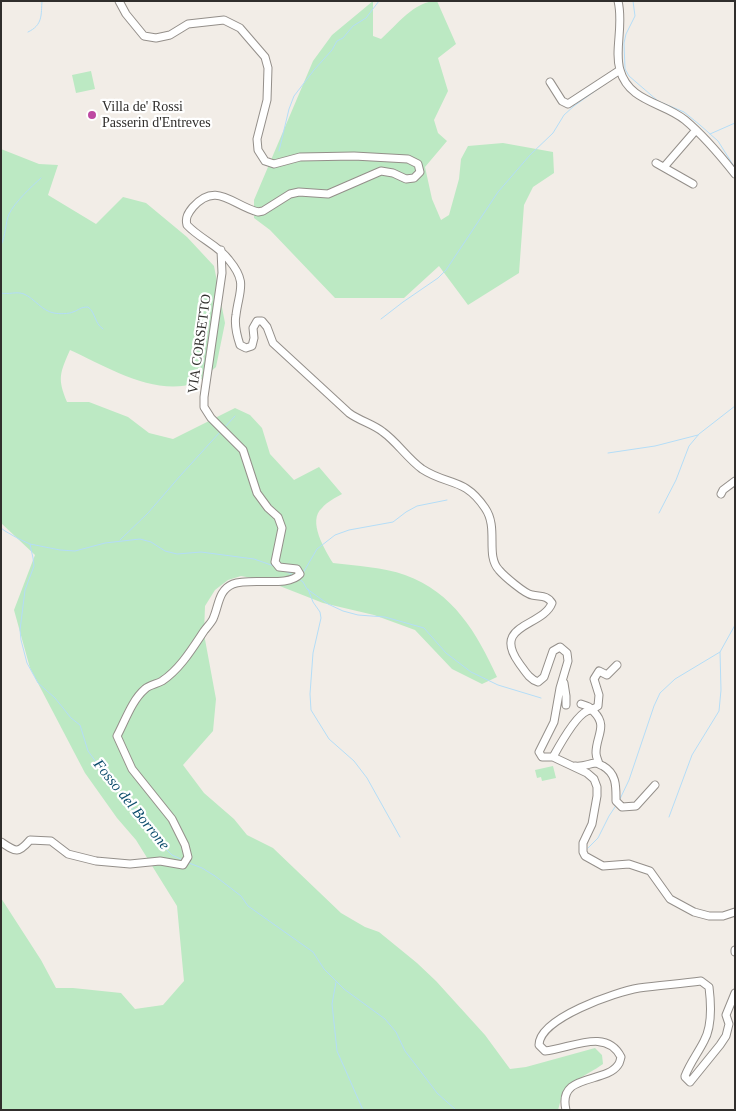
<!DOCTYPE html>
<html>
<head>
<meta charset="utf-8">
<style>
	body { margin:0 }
	#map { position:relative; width:736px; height:1111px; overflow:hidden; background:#f2ede7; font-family:"Times New Roman",serif }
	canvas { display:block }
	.frame { position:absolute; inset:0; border:2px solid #302e2c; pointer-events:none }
</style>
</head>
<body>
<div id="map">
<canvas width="736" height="1111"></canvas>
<div class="frame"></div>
</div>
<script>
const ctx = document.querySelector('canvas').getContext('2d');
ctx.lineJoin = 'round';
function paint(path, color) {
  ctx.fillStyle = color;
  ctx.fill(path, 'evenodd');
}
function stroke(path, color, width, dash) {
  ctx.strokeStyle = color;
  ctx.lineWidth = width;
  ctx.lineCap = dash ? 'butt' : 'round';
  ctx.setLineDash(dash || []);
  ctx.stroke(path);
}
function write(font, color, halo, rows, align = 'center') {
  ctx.font = font + ' "Times New Roman",serif';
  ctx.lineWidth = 4.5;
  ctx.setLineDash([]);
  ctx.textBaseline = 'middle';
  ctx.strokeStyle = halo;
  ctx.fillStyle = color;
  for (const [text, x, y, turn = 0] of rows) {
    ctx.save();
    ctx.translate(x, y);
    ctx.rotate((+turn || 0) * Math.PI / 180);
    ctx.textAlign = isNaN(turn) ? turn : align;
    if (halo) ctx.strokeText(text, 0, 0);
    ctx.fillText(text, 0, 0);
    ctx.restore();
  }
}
paint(new Path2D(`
	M373,1V36L381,39C397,25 414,1 437,1L456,44L438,58L448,91L434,120L438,133L447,141L425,167L432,199L441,220L449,215L459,179L461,159L468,146L503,143L553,152L554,173L533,187L524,205L519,273L468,305L439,266L404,298H335L270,230L254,218V200L313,61L332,35Z
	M91,71L95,89L76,93L72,75Z
	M1,149L39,164L58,165L48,195L96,224L123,197L146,203L187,237L214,266L225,323L216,367C210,372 202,380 195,383C155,397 105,366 70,350C60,373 57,378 67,402H89L128,417L149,433L173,439L235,408L250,415L262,428L270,454L294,480L319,467L342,494C335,498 327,502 322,508C307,521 325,550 333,563C357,566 383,567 405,575C453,592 477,633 497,677L482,684L452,669L415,630L374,615L323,603L267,581L241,576L228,580L215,590L205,606L204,634L216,699L213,731L183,765L204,793L234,819L247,835L273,848L341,913L365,927L379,932L417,963L436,981L485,1035L510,1069L526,1067L595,1048L602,1055L603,1064C594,1071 568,1083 564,1091C561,1096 560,1104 558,1110H1V898L41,960L56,988H73L121,993L135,1009L163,1005L184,981L177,906L136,840L117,818L85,773L30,668L14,610L35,555L1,523Z
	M553,766L556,778L542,781L541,777L537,778L535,770Z`), '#bce9c3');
stroke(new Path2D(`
	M633,1L635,16L626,34L624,43L625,69L629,76L658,101L684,112L700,125L718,141L735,168
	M28,32C43,25 41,15 42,1
	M710,134L735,123
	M279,151L289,109L294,96L314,70L332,50L337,41L343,38L353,26L366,18L379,1
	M1,245C6,235 5,224 9,214C15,202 31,187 41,178
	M1,293C9,295 16,291 24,294C35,299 42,311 54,313C59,314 69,314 73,312C79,310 80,307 88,307C96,313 94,323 103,329
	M381,319L403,302L438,278L446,270L498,192L530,155L553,133L564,115L574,106L602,86
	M224,428L235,416
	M608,453L655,446L698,435
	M659,513L676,480L689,446L699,434L735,406
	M1,528L5,531L19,539L30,544L60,550L75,551L105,543L140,539L151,542L165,551L177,554L201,552L254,559L274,566
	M120,540L148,513L180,476L221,431
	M30,544L33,558L34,566L25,590L20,630L21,640L27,663L38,683L55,698L71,718L80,725L88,751L99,766L111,777L128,804L143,819L154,837L172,855L183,860
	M285,571L295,576
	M303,573L317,549L335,535L349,530L393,522L406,512L417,506L447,500
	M298,578L303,582L307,589L328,604L343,611L358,615L385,617L424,628L446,653L471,672L498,685L541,698
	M308,589L313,602L320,612L321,618L313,653L310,694L311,710L329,739L354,761L367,778L400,837
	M619,801L629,780L654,706L660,693L675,679L720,652
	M669,817L692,755L719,711L721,690L720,652L735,625
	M588,848L598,838L609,816L617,804
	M189,863L202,868L215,876L241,896L248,906L313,952L324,969L344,989L385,1019L396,1032L405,1051L428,1081L437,1093L456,1110
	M336,982L332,1004L337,1051L363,1110`), '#b4ddf7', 1);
const minor = new Path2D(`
	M119,1L126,14L144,36L156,38L170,35L188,24L224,20L240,28L265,57L268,68L267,100L257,139L258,150L265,161L274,164L300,157L354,156L408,159L418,164L420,172L414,178L406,179L393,173L381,171L328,194L299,192L290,194L263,211L258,212C232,205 216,181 193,207C188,213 185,218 187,225C200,239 218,245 229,260C248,283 239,290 236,315C234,325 237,336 240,345L246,348L252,346L254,338L253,328L257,321H262L267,327L273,343L349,413C360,421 373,424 383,432C397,442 407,458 422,469C448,486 464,477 485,508C499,528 485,555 499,570C504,576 525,594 532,595C541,597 547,595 552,603C543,627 491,624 519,663C525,671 529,679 538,682L544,677L553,651L560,647L567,653L568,661L560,688L554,722L539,752L542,757H553L587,773L594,779L597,787V796L592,824L583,843V852L585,856L603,866L629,864L650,871L670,899L694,912L709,916H723L735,912
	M618,1C624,25 614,50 620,70C629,102 663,102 685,120C703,135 720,155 735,174
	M550,82L562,101L568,104L620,70
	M656,163L693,184
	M664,167L696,130
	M721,494L723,490L735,481
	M564,683L566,696V705
	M581,704C588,706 590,707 594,712C608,726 596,736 596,753C596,757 598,760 599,764
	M553,757C559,746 576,716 587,711C592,709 594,709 598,706L599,695L594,679L599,671L607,675L617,665
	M575,766C583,767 588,764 595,763C598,763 600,765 603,766C617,774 616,787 616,801L622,807L636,806L655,785
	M1,842C16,852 18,854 30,840L51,841L68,854L96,861L130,864L160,861L183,865L188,857L185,845L172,819L132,769L117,736C125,721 132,700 145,689C149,685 157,684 162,681C180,669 192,649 204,631C207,627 211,623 213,619C219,606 218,590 233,584C251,577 288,588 300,574L297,569L279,567L275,562L282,528L278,517L268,508L257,493L243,450L211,418L204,407V397L222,273L221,250
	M735,950V952
	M566,1110C557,1073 605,1084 618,1065C620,1063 620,1060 621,1057C606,1027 570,1049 545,1051L539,1045C539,1018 616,992 639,988C659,985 680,984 701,981L709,987C711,1003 712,1027 704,1041C698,1053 690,1063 685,1076V1077L690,1082L720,1045L726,1036L729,1024L726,1015L735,993`);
stroke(minor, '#948f8a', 9);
stroke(minor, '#fff', 7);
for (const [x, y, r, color] of [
	[92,115,5,"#be49a2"]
]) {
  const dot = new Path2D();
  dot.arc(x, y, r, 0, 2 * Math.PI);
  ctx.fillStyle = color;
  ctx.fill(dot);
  stroke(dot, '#fff', 2);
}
write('14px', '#302e2c', '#fff', [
	["Villa de' Rossi",102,107],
	["Passerin d'Entreves",102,123]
], 'left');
write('14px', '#302e2c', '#fff', [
	["VIA CORSETTO",200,344,-82]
]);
write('italic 15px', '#0c4c6c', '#fff', [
	["Fosso del Borrone",131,805,51]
]);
</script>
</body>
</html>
